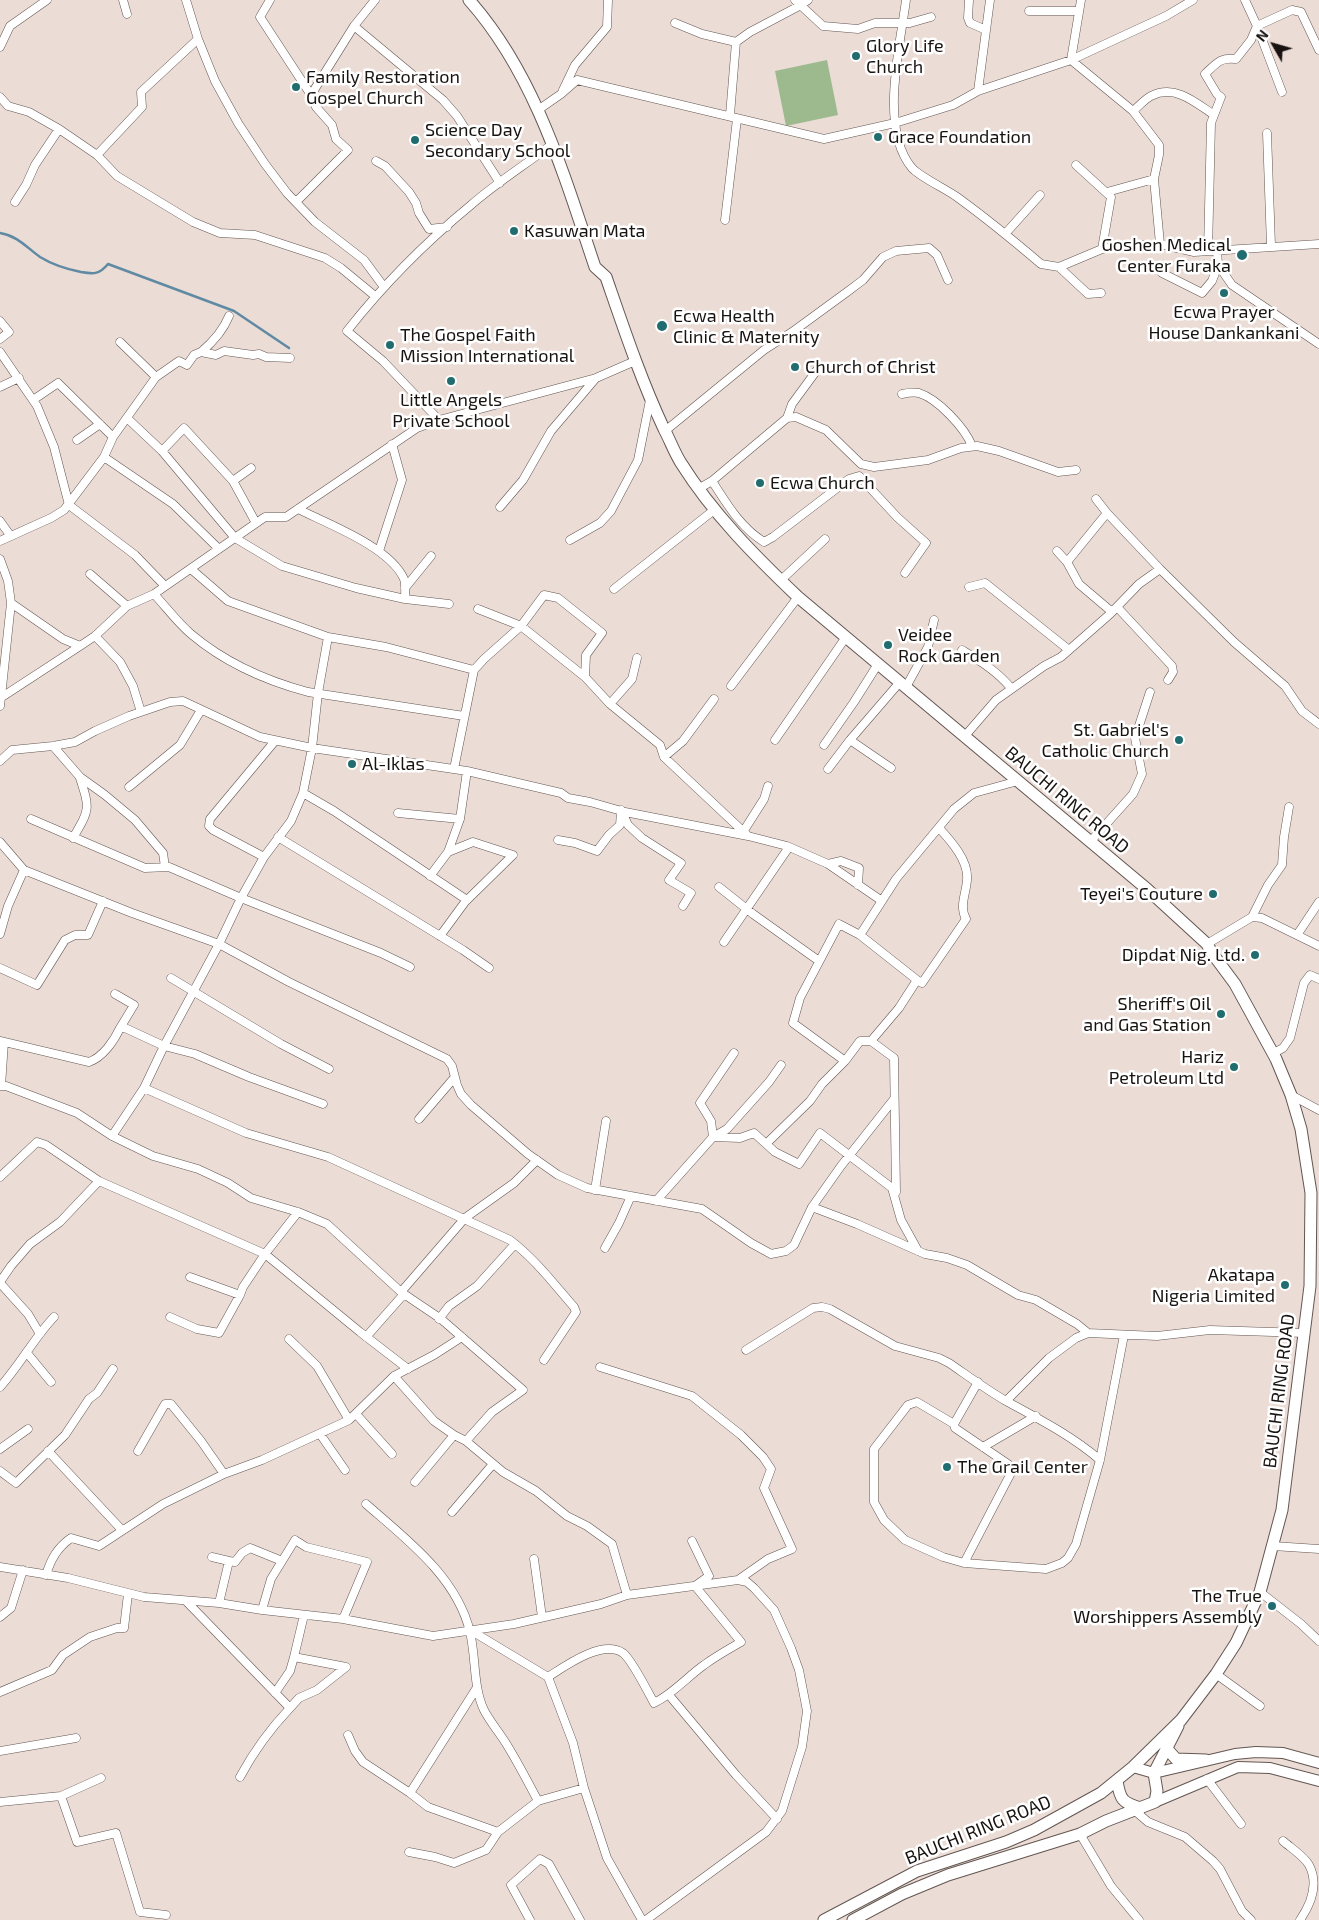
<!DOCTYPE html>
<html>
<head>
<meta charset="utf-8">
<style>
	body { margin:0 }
	#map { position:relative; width:1319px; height:1920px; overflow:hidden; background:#ebdcd6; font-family:"Exo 2",sans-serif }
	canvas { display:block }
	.north { position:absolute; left:1249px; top:20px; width:50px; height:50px; -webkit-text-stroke:4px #fff; paint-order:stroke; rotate:308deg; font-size:14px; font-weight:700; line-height:20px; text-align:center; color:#181311 }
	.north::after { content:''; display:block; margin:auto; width:18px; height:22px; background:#181311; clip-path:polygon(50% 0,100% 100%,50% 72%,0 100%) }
</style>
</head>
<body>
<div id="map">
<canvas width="1319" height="1920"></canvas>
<div class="north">N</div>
</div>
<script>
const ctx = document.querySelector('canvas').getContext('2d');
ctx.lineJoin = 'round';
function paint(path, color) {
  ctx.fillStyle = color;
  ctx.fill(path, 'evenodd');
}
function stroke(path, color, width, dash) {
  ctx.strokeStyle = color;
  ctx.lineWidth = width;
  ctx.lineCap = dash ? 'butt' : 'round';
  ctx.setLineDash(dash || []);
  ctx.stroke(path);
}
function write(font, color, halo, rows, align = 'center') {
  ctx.font = font + ' "Exo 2",sans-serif';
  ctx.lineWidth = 5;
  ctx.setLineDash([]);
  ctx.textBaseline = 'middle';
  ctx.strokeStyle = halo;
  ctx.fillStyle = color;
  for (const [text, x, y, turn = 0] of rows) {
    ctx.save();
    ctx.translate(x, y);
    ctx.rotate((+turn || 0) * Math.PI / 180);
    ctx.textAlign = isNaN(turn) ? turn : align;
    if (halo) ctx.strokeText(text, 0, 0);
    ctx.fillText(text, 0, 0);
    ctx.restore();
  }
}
paint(new Path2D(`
	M827,60L838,115L786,126L775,71Z`), '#9dba8f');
stroke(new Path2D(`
	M0,233C18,236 26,247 40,257C53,265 66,269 81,272C93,274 99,275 108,264L234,311L289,348`), '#608aa3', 2.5);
const street = new Path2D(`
	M123,0L127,14
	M186,0L198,39L215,81L238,123L265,164L287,193L315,222L364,260L384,287
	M270,0L260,17L311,95L354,26L375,0
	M795,0L823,26L858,29L875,23H910L931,17
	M906,0C900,47 879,129 912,168C920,177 946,189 957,197C986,218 1014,241 1041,264L1059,267L1102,249L1123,246L1160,244L1194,252L1319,244
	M969,0L968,18L970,23L986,30
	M1081,0L1071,60L1133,111C1139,106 1145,99 1151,96C1175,84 1195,102 1214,115
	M1029,11H1079
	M675,23L702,34L736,42
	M354,26L443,100L457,116L500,183
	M0,47L10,26L47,0
	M563,90L575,65L607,27L608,0
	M978,91L990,0
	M1282,92L1257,26L1292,10L1301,12L1319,50
	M0,97L8,106L29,112L59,129L97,155L117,176L193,222L220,233L255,235L325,258L341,268L375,296
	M538,110L561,94L577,80L824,139L895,123L953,105L978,91L1071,60L1166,16L1193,0
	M1133,111L1159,145V155L1154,179L1160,244
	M730,115L736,42L750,32L801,5L808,0
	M1267,133L1271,246
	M97,155L142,107L141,92L198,39
	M376,161L385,166L409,192L416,203L419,213L429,229L447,227
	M1076,165L1111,197L1102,249
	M1107,192L1154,179
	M15,202L26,185L35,165L59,129
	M296,202L348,150L336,139L332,125L316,107L311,95
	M725,220L737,119
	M1005,234L1040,195
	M1217,250L1218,265L1232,285L1319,344
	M1208,251L1211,123L1221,97L1217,94L1205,74C1217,63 1220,57 1236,59L1251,40L1257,26L1245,0
	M1059,267L1088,294L1101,293
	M1162,273L1202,293L1212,281L1218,265
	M0,321L9,332L0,339
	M0,352L37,406L54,447L69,505L135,555L165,586
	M201,352C213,342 223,331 229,316
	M156,377L179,361L187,365L194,355L201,352L216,355L224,351L253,355L259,354L266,357L290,358
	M0,387L19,378
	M902,394C907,393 914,392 919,393C938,399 965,428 972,446
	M33,400L58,383L113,437
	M127,418L162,451
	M787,418L792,404L817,370
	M439,420L383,361L347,331C384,284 426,242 471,205C496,183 525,165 551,145
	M665,431L764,350L795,330L847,292L863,280L883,257L896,251L929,248L937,255L948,280
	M77,440L100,424
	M104,457L173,504L219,549
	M233,481L251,468
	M712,481C727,504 740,527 764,542L773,537L849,479L859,476L897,517L926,543L905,573
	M698,489L712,481L787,418L796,417L826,430L861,464L874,467L928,460L961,448L977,446L999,451L1058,472L1076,470
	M1096,499L1107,513L1160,569L1234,642L1285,686L1302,711L1319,724
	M500,507L523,480L551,431L596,378
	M298,509C328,524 390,547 404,579C406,584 405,593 405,599
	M0,521L10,535
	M256,523L233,481L184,428L162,451L235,538L282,566L356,588L405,599L449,604
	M570,540L600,523L611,511L638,460L650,400
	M0,541L51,518L64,510L104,457L113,437L156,377L120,342
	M379,551L402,480L392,444
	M1057,551L1067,562L1079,584L1112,612
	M0,559L8,581L11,603L0,706
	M1067,562L1107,513
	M191,569L228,601L328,637L386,647L474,670
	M90,574L127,606
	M780,581L825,539
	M969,587L985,583L1069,650
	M405,588L431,556
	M614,589L714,510
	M154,594C166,607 178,623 191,634C224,662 267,681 308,692L464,716
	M11,603L63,639L80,646L95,636L127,606L154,594L265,517H286L417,428L439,420L596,378L635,361
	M1117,607L1172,666L1173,672L1168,680
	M478,609L521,626L544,595L558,598L602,633L586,655L585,677
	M95,636L120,662L133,686L141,712
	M962,650C980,661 997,671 1011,688
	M731,686L798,597
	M906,687L928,647L934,620
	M2,697L80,646
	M610,704L632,679L637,658
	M964,737L996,700L1044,666L1061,657L1110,614L1139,584L1160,569
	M775,740L846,637
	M850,740L891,768
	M824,745L854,702L878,664
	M53,746L80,777L105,795L135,820L163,853L165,867
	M664,757L683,741L714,699
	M0,761L12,750L53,746L75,742L95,731L129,716L170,702L183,701L260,737L312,748L467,771L561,793L568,798L590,802L625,812L748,836L787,846L828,864L841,861L859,868L858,885
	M454,769L474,670L484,659L521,626L585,677L610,704L660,745L664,757L747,835
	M828,769L850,740L900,682
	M129,787L180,745L201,710
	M303,793L334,811L467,900
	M621,810L628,825L642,838L681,863L669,880L691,893L683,906
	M398,813L460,819L467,771
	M31,819L145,868L169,867L241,898L381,953L410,967
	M743,832L764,799L768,786
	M278,837L463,950L489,968
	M73,838C90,809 90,809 80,778
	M558,840L575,843L597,851L609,835L620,825L621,812
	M0,842L24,870L132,913L219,944L289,982L447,1059L452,1066L457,1085L461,1094L471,1105L528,1154L558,1175L587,1188L702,1209L751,1243L771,1254L786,1251L794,1245L812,1207L857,1224L925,1254L947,1258L967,1265L1018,1295L1036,1300L1077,1324L1088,1333
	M1090,842L1133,794L1142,774L1135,738L1150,692
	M264,857L213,830L209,826L210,819L275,741
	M828,864L882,901
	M430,876L448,852L460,819
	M719,887L753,914L819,961
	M1252,917L1268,885L1282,865L1284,837L1289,807
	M0,934L8,906L24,870
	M1297,935L1319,902
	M440,936L465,902L513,855L473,842L448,852
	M724,942L789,847
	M1207,944L1252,917L1262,918L1319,946
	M0,968L37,985L65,940L75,935H88L103,901
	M171,978L281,1044L329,1069
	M917,980L922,983L966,919C959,906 966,894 967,880C969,861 951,841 939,828
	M115,994L134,1005L120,1028
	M0,1041L89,1062C103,1057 114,1041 120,1028H125L164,1046L195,1054L249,1077L323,1104
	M871,1041L899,1008L917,980L860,935L896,879L954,809L974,793L1018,781
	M4,1042L1,1086H6L77,1113L112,1136L153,1156L198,1169L228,1183L251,1198L298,1212L327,1224L401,1292L441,1319L523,1390L492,1412L466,1441
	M734,1053L700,1103L711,1121L713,1137L727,1129L769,1082L781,1065
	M1272,1054L1283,1048L1290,1038L1304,983L1310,975L1319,979
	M845,1061L793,1023L800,998L839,924L860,935
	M144,1088L246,1133L328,1157L510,1240C535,1259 553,1283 574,1307L576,1312L544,1360
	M1291,1095L1319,1110
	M419,1119L454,1078
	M112,1136L144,1088L164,1046L219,944L241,898L264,857L291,821L303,793L312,748L318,693L328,637
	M767,1143L810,1101L822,1084L845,1061L860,1041H871L894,1058L896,1192
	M0,1177L37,1142L46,1145L99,1181L265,1254L360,1332L408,1369
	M595,1190L606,1121
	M656,1201L713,1137L740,1138L754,1133L775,1152L799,1164L820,1133L892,1188L901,1220L918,1251
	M812,1207L841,1166L894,1099
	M605,1248L619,1223L631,1196
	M190,1277L240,1295
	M0,1282L11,1266L30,1244L60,1222L99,1181
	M0,1283L28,1314L40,1334
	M401,1292L465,1218L514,1183L537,1160
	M170,1317L197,1329L219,1333L240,1295L243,1287L265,1254L298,1212
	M439,1319L449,1306L477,1286L515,1244
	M366,1337L404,1294
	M289,1339L317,1366L349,1420
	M746,1350L813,1308L822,1307L830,1309L895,1346L939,1358L949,1363C968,1376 987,1390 1006,1401C1039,1419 1072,1436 1100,1460
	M27,1353L51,1382
	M600,1367L692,1396L741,1435L763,1457L771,1469L764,1488L792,1549L768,1559L738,1580
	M394,1376L434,1421L454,1435L466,1441L503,1472L536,1491L567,1516L587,1526L612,1544L627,1595
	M0,1387C20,1365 34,1338 54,1317
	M1006,1401L1049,1358L1076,1338L1088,1333L1157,1336L1210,1330L1305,1333
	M356,1414L392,1454
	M954,1424L917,1402L908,1405L874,1449V1502L884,1520L905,1540L943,1557L964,1563L1046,1569L1062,1563L1068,1558L1076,1544L1100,1460L1124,1335
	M320,1434L345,1470
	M983,1447L1036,1416
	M0,1449L28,1429
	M48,1451L121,1529
	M138,1451L165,1404H171L201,1441L224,1474
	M0,1471L16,1483L65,1435L89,1399L97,1393L113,1369
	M415,1482L454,1435
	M366,1504C406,1539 457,1577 470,1632C476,1657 473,1687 484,1710C490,1722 500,1733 507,1745C518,1763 528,1782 538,1801L584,1788L607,1858L642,1920
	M452,1512L493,1464
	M1273,1546L1319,1549
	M212,1557L229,1561L219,1603
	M534,1559L542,1617
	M229,1561L235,1562L242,1553L250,1548L282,1561
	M964,1563L1011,1473V1467L1008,1464L955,1428L954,1424L978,1382
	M0,1567L68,1578L144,1597L219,1603L262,1610L343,1619L433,1636L514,1624L601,1604L627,1595L738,1580L747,1582L754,1588L774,1610L791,1648L799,1670L807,1711L802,1747L782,1811L766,1832L646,1920
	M46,1575C51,1559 57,1548 71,1538L99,1546L163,1504L224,1474L262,1460L349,1420L394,1376L434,1355L462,1337
	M1260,1592L1301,1624L1319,1641
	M186,1601L290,1708C270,1729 254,1751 240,1777
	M262,1610L271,1579L295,1540L306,1547L367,1562L343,1619
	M304,1615L294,1657L346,1667
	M0,1617L11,1608L23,1570
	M470,1630L548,1677L573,1743L584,1788
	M1216,1674L1260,1706
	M548,1677C565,1666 602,1639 623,1653C632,1660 648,1692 654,1703C673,1694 687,1677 704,1665C716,1656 729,1649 741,1642L695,1586L709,1576L692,1541
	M476,1689L410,1793L428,1807L498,1832
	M0,1692L52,1670L63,1655L90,1637L117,1628H124L128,1594
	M275,1693L290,1671L294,1657
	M669,1695L736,1775L777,1819
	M290,1708L299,1698L317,1690L346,1667
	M348,1735L355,1751L363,1762L410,1793
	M0,1751L76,1738
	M1207,1779L1241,1824
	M61,1796L77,1842L116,1833L140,1912L166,1915
	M0,1802L61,1796L101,1778
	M1134,1810L1148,1822L1185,1837L1213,1861L1220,1869L1242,1911L1251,1920
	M1080,1834L1111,1886L1139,1920
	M1283,1841C1291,1848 1304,1856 1309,1865C1319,1884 1311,1904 1300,1920
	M409,1852L435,1857L454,1863L486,1850L498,1832L538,1801
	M530,1920L511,1885L540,1859L549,1864L580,1920`);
const secondary = new Path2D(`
	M1133,1767L1154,1773L1235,1754L1256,1752L1283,1753L1319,1763
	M1155,1802L1238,1767L1270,1768L1319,1781`);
const primary = new Path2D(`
	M469,0C535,74 564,175 595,267L606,277C624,329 641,380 664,429C670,440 674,452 681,463C713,514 755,556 798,597L1147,889L1207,944L1212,953L1235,984L1276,1059L1291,1095L1301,1129L1311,1193L1310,1286L1282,1510L1260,1592L1236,1643L1216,1674L1181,1720L1133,1767L1101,1793L1034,1830L1006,1842L917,1871L824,1920
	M1167,1749L1176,1759L1206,1760
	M1117,1781C1120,1799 1122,1803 1141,1808
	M853,1920L902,1894L948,1875L1080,1834L1106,1821L1155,1802L1157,1791L1154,1773L1178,1726`);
stroke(street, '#635651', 9);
stroke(secondary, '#635651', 12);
stroke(primary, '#635651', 13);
stroke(street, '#fff', 8);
stroke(secondary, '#fff', 10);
stroke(primary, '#fff', 11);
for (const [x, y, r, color] of [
	[856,56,5,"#206c6e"],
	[296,87,5,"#206c6e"],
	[878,137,5,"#206c6e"],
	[415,140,5,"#206c6e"],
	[514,231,5,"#206c6e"],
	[1242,255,6,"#206c6e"],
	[1224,293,5,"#206c6e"],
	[662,326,6,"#206c6e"],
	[390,345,5,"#206c6e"],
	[795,367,5,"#206c6e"],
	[451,381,5,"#206c6e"],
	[760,483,5,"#206c6e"],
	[888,645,5,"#206c6e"],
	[1179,740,5,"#206c6e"],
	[352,764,5,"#206c6e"],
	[1213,894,5,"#206c6e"],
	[1255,955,5,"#206c6e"],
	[1221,1014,5,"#206c6e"],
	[1234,1067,5,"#206c6e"],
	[1285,1285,5,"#206c6e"],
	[947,1467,5,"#206c6e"],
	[1272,1606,5,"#206c6e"]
]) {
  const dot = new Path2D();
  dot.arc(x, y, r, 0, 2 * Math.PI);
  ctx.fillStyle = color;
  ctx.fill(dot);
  stroke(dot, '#fff', 2);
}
write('18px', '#181311', '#fff', [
	["Glory Life",866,46],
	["Church",866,67],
	["Family Restoration",306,77],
	["Gospel Church",306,98],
	["Science Day",425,130],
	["Secondary School",425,151],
	["Grace Foundation",888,137],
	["Kasuwan Mata",524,231],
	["Goshen Medical",1231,245,"right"],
	["Center Furaka",1231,266,"right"],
	["Ecwa Prayer",1224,312,"center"],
	["House Dankankani",1224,333,"center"],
	["Ecwa Health",673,316],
	["Clinic & Maternity",673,337],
	["The Gospel Faith",400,335],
	["Mission International",400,356],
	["Church of Christ",805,367],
	["Little Angels",451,400,"center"],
	["Private School",451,421,"center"],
	["Ecwa Church",770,483],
	["Veidee",898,635],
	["Rock Garden",898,656],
	["St. Gabriel's",1169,730,"right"],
	["Catholic Church",1169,751,"right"],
	["Al-Iklas",362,764],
	["Teyei's Couture",1203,894,"right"],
	["Dipdat Nig. Ltd.",1245,955,"right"],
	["Sheriff's Oil",1211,1004,"right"],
	["and Gas Station",1211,1025,"right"],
	["Hariz",1224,1057,"right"],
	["Petroleum Ltd",1224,1078,"right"],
	["Akatapa",1275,1275,"right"],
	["Nigeria Limited",1275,1296,"right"],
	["The Grail Center",957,1467],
	["The True",1262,1596,"right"],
	["Worshippers Assembly",1262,1617,"right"]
], 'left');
write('18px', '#181311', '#fff', [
	["BAUCHI RING ROAD",1067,800,40],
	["BAUCHI RING ROAD",1279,1391,-83],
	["BAUCHI RING ROAD",978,1830,-22]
]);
</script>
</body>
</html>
